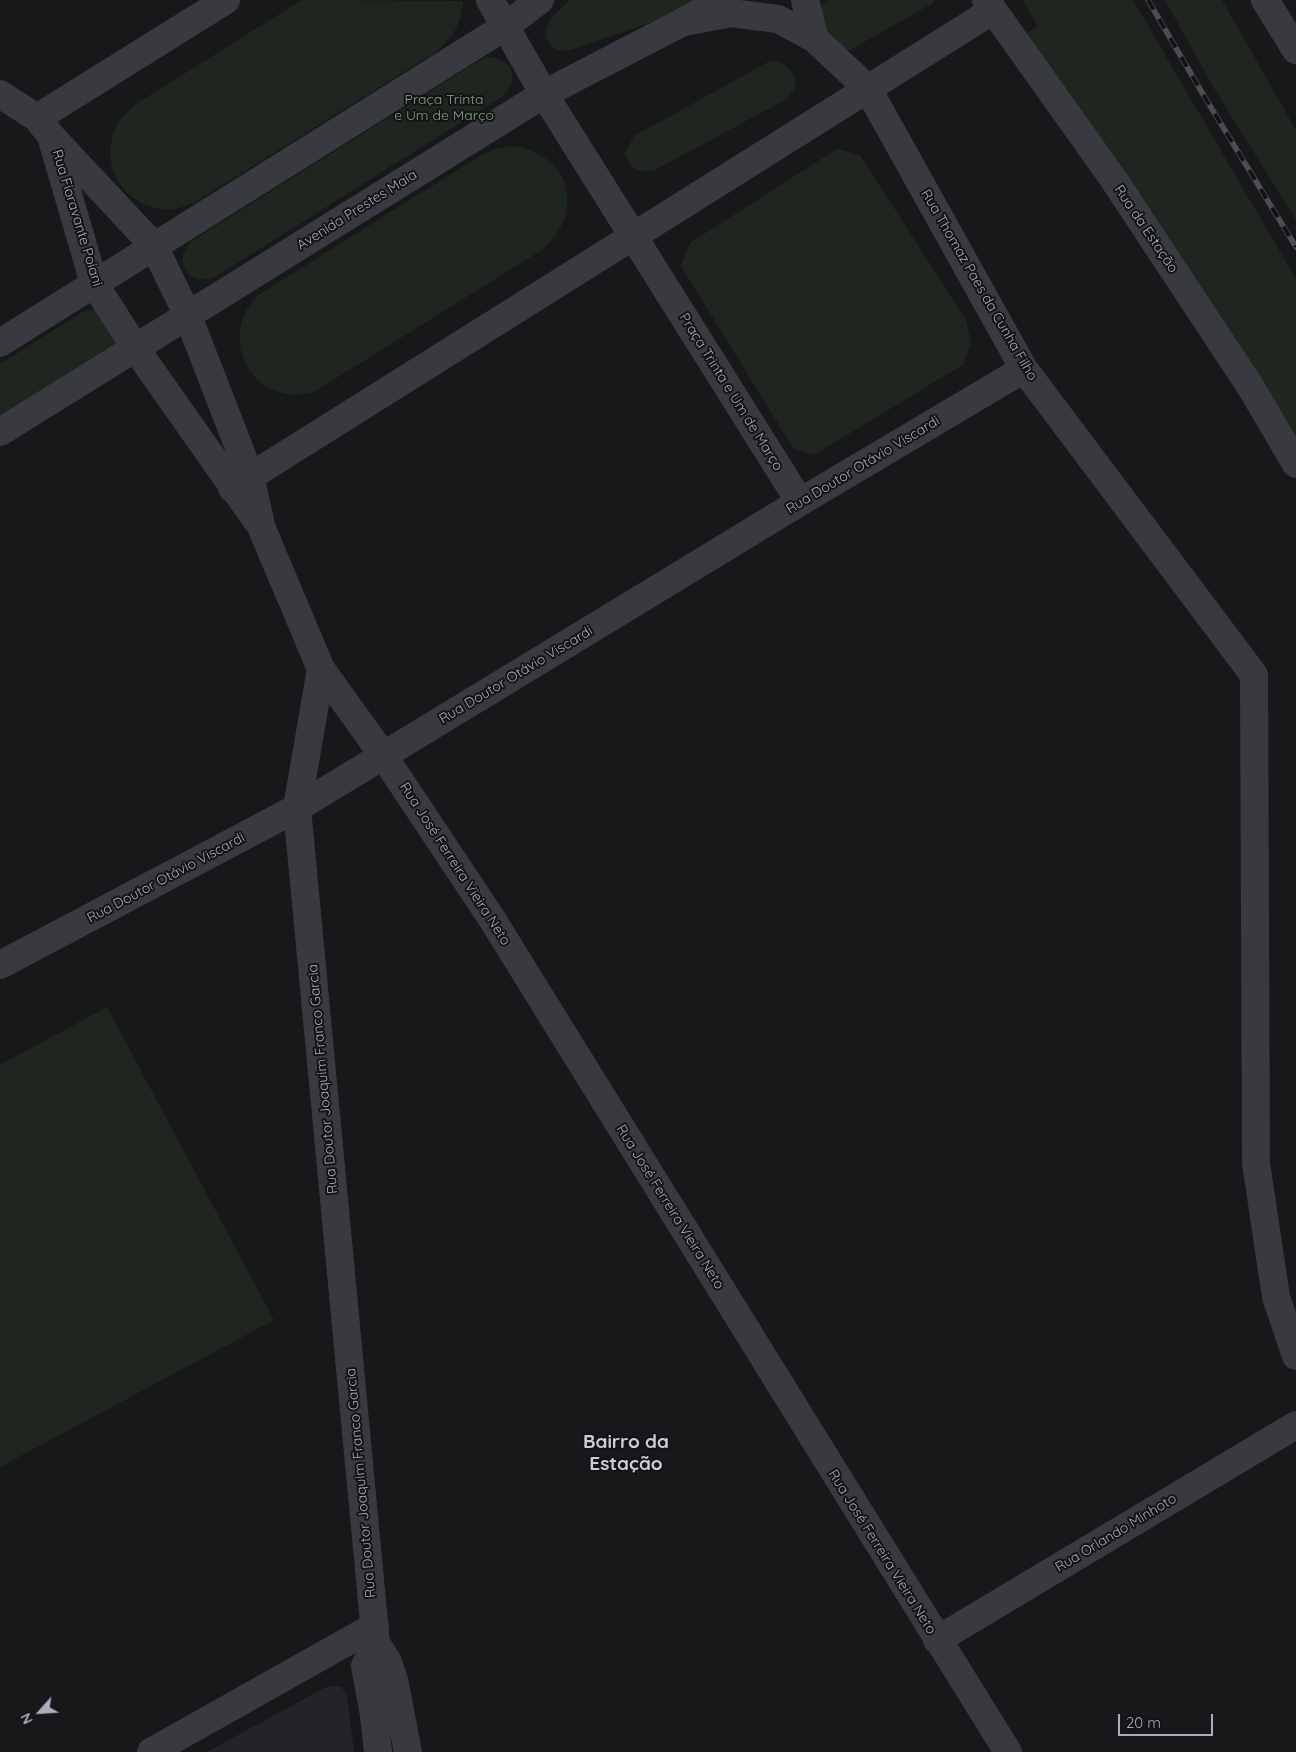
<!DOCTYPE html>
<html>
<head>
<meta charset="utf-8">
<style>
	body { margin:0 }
	#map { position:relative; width:1296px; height:1752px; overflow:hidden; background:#18181b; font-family:Quicksand,sans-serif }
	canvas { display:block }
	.north { position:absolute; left:15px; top:1687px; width:50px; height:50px; -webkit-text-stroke:4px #131316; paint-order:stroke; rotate:244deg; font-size:14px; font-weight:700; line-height:20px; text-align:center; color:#aaaebb }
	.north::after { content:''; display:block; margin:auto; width:18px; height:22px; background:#aaaebb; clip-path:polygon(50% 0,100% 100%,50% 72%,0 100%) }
	.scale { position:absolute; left:1118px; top:1714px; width:95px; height:22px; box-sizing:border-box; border:2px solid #aaaebb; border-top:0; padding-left:6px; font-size:15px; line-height:18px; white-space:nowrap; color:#aaaebb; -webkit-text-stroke:4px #131316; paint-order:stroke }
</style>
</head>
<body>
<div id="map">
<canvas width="1296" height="1752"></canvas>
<div class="north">N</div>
<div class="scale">20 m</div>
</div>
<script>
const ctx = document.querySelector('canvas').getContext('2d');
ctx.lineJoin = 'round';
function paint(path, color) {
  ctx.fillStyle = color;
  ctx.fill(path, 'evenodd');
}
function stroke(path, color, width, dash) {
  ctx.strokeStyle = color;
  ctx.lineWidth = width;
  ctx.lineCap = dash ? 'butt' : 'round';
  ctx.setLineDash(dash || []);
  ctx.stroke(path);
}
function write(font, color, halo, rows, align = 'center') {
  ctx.font = font + ' Quicksand,sans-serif';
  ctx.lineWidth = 4;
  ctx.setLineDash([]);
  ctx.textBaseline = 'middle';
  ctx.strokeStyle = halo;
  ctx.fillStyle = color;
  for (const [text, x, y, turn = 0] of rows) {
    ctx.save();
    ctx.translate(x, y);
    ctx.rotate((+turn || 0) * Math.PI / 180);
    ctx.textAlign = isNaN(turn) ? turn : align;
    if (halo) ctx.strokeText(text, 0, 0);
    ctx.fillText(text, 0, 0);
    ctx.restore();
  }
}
paint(new Path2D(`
	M334,1686L341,1687L347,1695L354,1752H207L324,1688Z`), '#242428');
paint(new Path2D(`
	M302,0L463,1C461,24 455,35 437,51L197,201C188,205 178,210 167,209C125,208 98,166 116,127C120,117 128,111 136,104Z
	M570,0H699L682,12L570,50C562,51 557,51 551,45C534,28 559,11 570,0Z
	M827,0H935L933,3L850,50C831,44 819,24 822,4Z
	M1022,0H1133L1296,279V439L1025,34L1038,26Z
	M1165,0H1222L1296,130V220L1215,90Z
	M488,57C512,58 521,79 503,96L215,277C188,288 171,260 192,241L480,60Z
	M770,61C786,63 795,70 796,87L787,99L653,171C638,173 629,168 625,153L634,136Z
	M510,146C569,151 588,211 542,250L312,393C302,394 292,396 282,393C250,386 233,351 242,321C245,311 251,303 258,295L483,154L496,149Z
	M837,149L860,155L966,320L971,342L964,364L814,455L793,448L681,266L690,243Z
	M90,310H99L117,339L113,347L0,420V364L81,313Z
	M107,1007L274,1320L0,1467V1065Z`), '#1e261f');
stroke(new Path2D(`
	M490,0L544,94L800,502
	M805,0L815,39L868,89L1024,369L1254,675L1256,1163L1276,1297L1296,1356
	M986,0L1114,180L1250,386L1296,464
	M1265,0L1296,50
	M685,22L731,13L778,19L815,39
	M37,118L226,0
	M232,488L992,11
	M0,965L297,808L800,502L1024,369
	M937,1640L1296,1425
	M151,1752L375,1626`), '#393a40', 28);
stroke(new Path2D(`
	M0,94L37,118L52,137L154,246L188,316L250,476L262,529L321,669L297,808L376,1643L388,1662L394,1680L408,1752
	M53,143L94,283L136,349L257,521
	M0,343L506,26L540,0
	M0,432L544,94L681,23L721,0
	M321,669L383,755L492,919L1008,1752
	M376,1643L365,1666L374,1715L378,1752`), '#393a40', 28);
const rail = new Path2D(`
	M1148,0L1204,96L1296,247`);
stroke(rail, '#4c4d55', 5.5);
stroke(rail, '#131316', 4, [11]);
write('14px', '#80a785', '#131316', [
	["Praça Trinta",444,100],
	["e Um de Março",444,116]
]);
write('14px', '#aaaebb', '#131316', [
	["Avenida Prestes Maia",357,210,-32],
	["Rua Fioravante Poiani",77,218,73],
	["Rua da Estação",1146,229,56],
	["Rua Thomaz Paes da Cunha Filho",979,285,60],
	["Praça Trinta e Um de Março",731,392,58],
	["Rua Doutor Otávio Viscardi",863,465,-31],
	["Rua Doutor Otávio Viscardi",516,675,-31],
	["Rua José Ferreira Vieira Neto",455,864,57],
	["Rua Doutor Otávio Viscardi",166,878,-28],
	["Rua Doutor Joaquim Franco Garcia",323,1079,-95],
	["Rua José Ferreira Vieira Neto",670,1207,58],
	["Rua Doutor Joaquim Franco Garcia",361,1483,-95],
	["Rua Orlando Minhoto",1116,1533,-31],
	["Rua José Ferreira Vieira Neto",882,1552,58]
]);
write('bold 19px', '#cbcdd7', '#131316', [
	["Bairro da",626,1442],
	["Estação",626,1464]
]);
</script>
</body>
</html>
